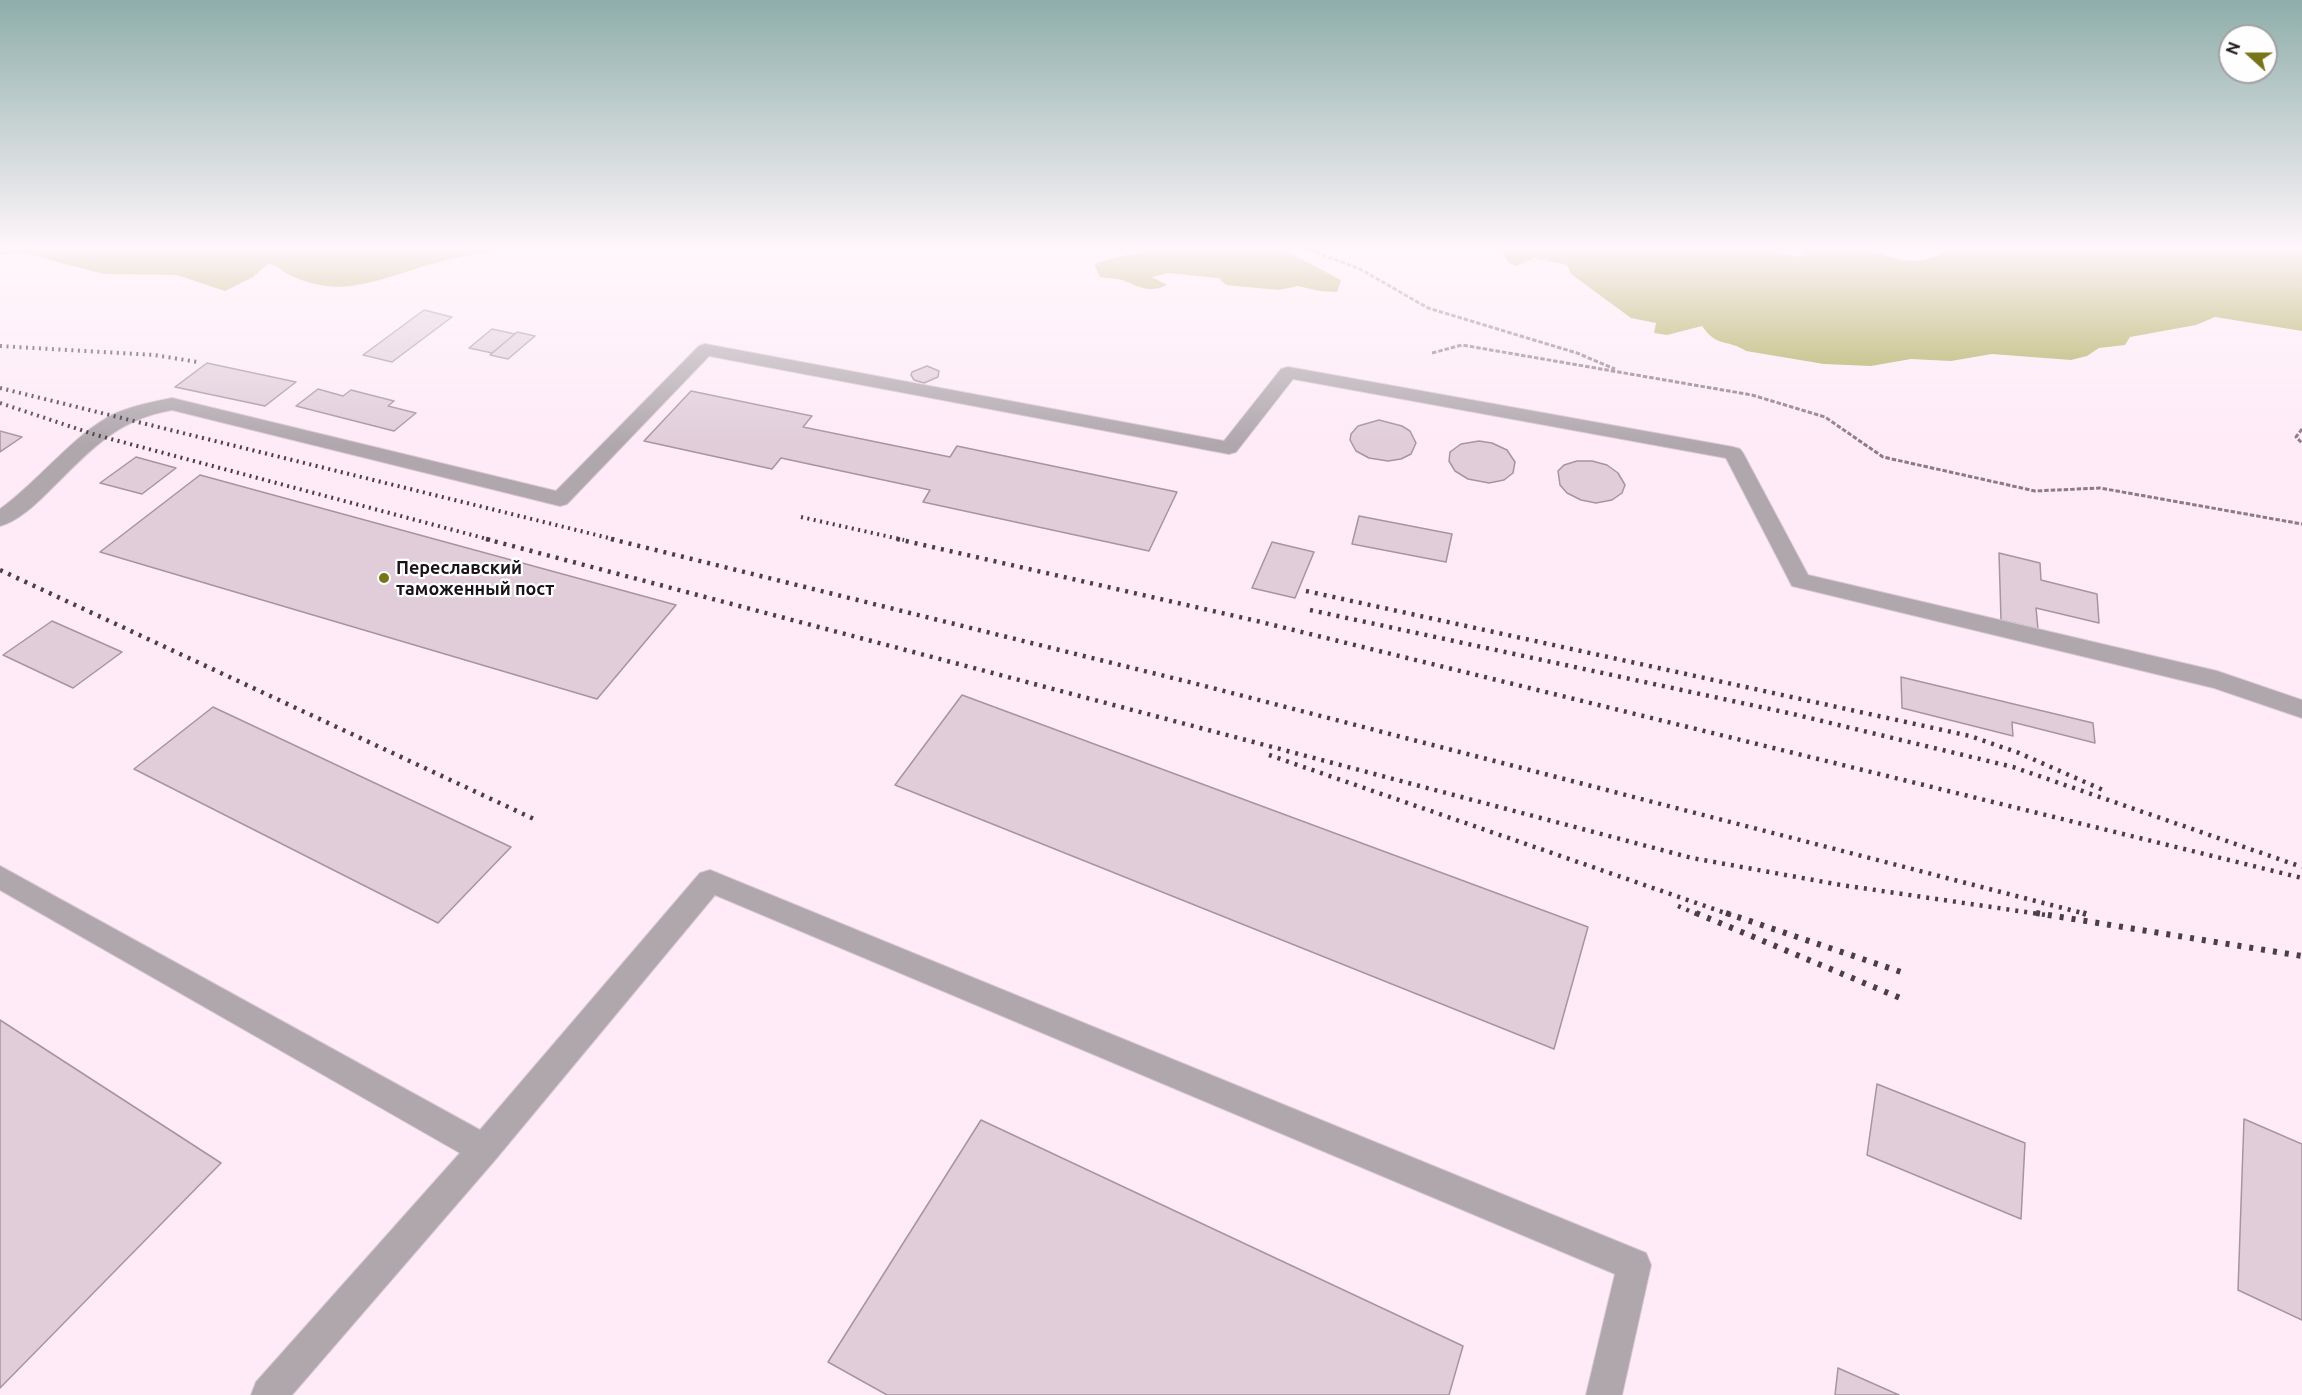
<!DOCTYPE html>
<html>
<head>
<meta charset="utf-8">
<style>
	body { margin:0 }
	#map { position:relative; width:2302px; height:1395px; overflow:hidden; background:#feebf7; font-family:Ubuntu,sans-serif }
	canvas { display:block }
	.north { position:absolute; left:2218px; top:24px; width:60px; height:60px; box-sizing:border-box; background:#fefefe; border:2px solid #a2a0a2; border-radius:50%; rotate:291deg; font-size:16px; font-weight:700; line-height:24px; text-align:center; color:#191217 }
	.north::after { content:''; display:block; margin:auto; width:21px; height:27px; background:#777419; clip-path:polygon(50% 0,100% 100%,50% 72%,0 100%) }
</style>
</head>
<body>
<div id="map">
<canvas width="2302" height="1395"></canvas>
<div class="north">N</div>
</div>
<script>
const ctx = document.querySelector('canvas').getContext('2d');
ctx.lineJoin = 'round';
function paint(path, color) {
  ctx.fillStyle = color;
  ctx.fill(path, 'evenodd');
}
function stroke(path, color, width, dash) {
  ctx.strokeStyle = color;
  ctx.lineWidth = width;
  ctx.lineCap = dash ? 'butt' : 'round';
  ctx.setLineDash(dash || []);
  ctx.stroke(path);
}
function write(font, color, halo, rows, align = 'center') {
  ctx.font = font + ' Ubuntu,sans-serif';
  ctx.lineWidth = 4.5;
  ctx.setLineDash([]);
  ctx.textBaseline = 'middle';
  ctx.strokeStyle = halo;
  ctx.fillStyle = color;
  for (const [text, x, y, turn = 0] of rows) {
    ctx.save();
    ctx.translate(x, y);
    ctx.rotate((+turn || 0) * Math.PI / 180);
    ctx.textAlign = isNaN(turn) ? turn : align;
    if (halo) ctx.strokeText(text, 0, 0);
    ctx.fillText(text, 0, 0);
    ctx.restore();
  }
}
paint(new Path2D(`
	M0,248H520C493,251 465,255 439,262C406,270 361,291 327,286C316,285 302,281 292,276C282,272 282,267 268,264L253,277L225,291L177,275L104,274L22,253L0,255Z
	M1177,248H1270L1294,255L1341,280L1337,292L1320,291L1298,286L1279,290L1226,285L1219,278L1168,273L1152,277L1167,285C1151,293 1141,288 1125,281C1118,278 1107,278 1100,277L1094,264L1125,255Z
	M1499,248H1770L1778,253L1799,257L1807,248C1824,248 1843,246 1860,249C1896,256 1914,272 1950,248H2302V331L2215,317L2196,325L2130,337L2125,345L2099,348L2087,356L2071,360L1992,354L1951,361L1911,359L1871,366L1824,364L1746,351C1728,339 1717,348 1702,326L1667,335L1654,333L1656,323L1631,318L1571,274L1567,265L1534,258L1516,266L1509,263Z`), '#a8a64d');
const building = new Path2D(`
	M424,310L452,317L392,362L363,355Z
	M492,329L515,334L492,353L469,348Z
	M517,332L535,336L508,359L490,355Z
	M207,363L296,382L265,406L175,387Z
	M927,366L939,371L938,377L924,383L914,380L911,375L912,372Z
	M318,389L343,396L351,390L394,401L388,406L416,413L394,431L296,406Z
	M691,391L812,416L803,427L950,457L957,446L1177,492L1149,551L923,502L930,490L781,458L772,469L644,441Z
	M1379,420L1402,426L1410,431L1416,443L1411,454L1401,459L1388,461L1369,458L1356,451L1350,440L1351,434L1358,426Z
	M0,431L22,437L0,452Z
	M1479,441L1492,443L1507,450L1515,462L1513,473L1504,480L1489,483L1468,479L1455,471L1449,461L1450,452L1461,444Z
	M136,457L176,468L142,494L100,483Z
	M1577,461H1592L1607,465L1618,473L1625,485L1622,493L1612,500L1596,503L1581,500L1567,493L1560,485L1558,471L1564,465Z
	M200,475L676,605L597,699L100,552Z
	M1359,516L1452,534L1446,562L1352,544Z
	M1272,542L1314,552L1295,598L1252,588Z
	M1999,553L2040,563L2041,580L2097,594L2099,623L2036,608L2038,629L2001,620Z
	M52,621L122,652L73,688L3,655Z
	M1901,677L2093,723L2095,743L2012,722L2013,736L1902,708Z
	M962,695L1588,927L1554,1049L895,785Z
	M213,707L511,847L438,923L134,769Z
	M0,1020L221,1163L0,1388Z
	M1877,1084L2025,1143L2021,1219L1867,1155Z
	M2244,1119L2302,1144V1320L2238,1290Z
	M981,1120L1463,1346L1449,1395H887L828,1362Z
	M1838,1368L1899,1395H1835Z`);
paint(building, '#e0cdd9');
stroke(building, '#a694a0', 1.5);
const street = new Path2D(`
	M705,344L1224,441L1281,369L1288,367L1733,447L1740,449L1743,453L1808,575L2217,671L2302,700V718L2214,688L1792,586L1726,458L1293,379L1236,452L1229,454L709,356L567,504L560,506L172,410C114,420 88,453 48,492C35,505 18,521 0,526V509C38,482 75,433 114,414C132,406 152,402 172,398L556,491L699,346Z
	M0,866L480,1130L700,873L710,870L1646,1253L1651,1265L1622,1395H1586L1615,1274L715,895L495,1160L292,1395H251L256,1382L460,1153L0,890Z`);
stroke(street, '#d9c8d3', 2);
stroke(new Path2D(`
	M1304,248L1360,269L1428,308L1577,353L1615,369
	M1432,353L1462,345L1752,395L1825,417L1883,457L2035,491L2100,488L2302,524
	M2302,429L2296,437L2302,443`), '#897c85', 3, [4.5, 2]);
paint(street, '#afa7ac');
stroke(new Path2D(`
	M0,346L154,355L198,362
	M0,388L617,540
	M0,403L96,435L491,540
	M801,517L904,540`), '#493f46', 4, [2, 4.5]);
stroke(new Path2D(`
	M486,539L1692,858L1841,885L2046,915
	M611,539L1193,683L2086,914
	M897,539L1257,621L2302,878
	M0,570L534,819
	M1306,591L1970,736L2019,753L2103,790
	M1310,610L1793,714L2013,767L2302,867
	M1269,755L1731,915
	M1678,906L1699,915`), '#493f46', 4.5, [3, 6]);
stroke(new Path2D(`
	M1696,913L1905,1000
	M1726,913L1904,973
	M2036,913L2302,956
	M2083,913L2086,914`), '#493f46', 6, [4, 8]);
const sky = ctx.createLinearGradient(0, 0, 0, 444);
sky.addColorStop(0, '#8eaeaa');
sky.addColorStop(0.56, '#fff6fb');
sky.addColorStop(1, '#fff6fb00');
ctx.fillStyle = sky;
ctx.fillRect(0, 0, 2302, 444);
for (const [x, y, r, color] of [
	[384,578,6,"#777419"]
]) {
  const dot = new Path2D();
  dot.arc(x, y, r, 0, 2 * Math.PI);
  ctx.fillStyle = color;
  ctx.fill(dot);
  stroke(dot, '#fefefe', 2);
}
write('bold 18px', '#191217', '#fefefe', [
	["Переславский",396,568],
	["таможенный пост",396,589]
], 'left');
</script>
</body>
</html>
